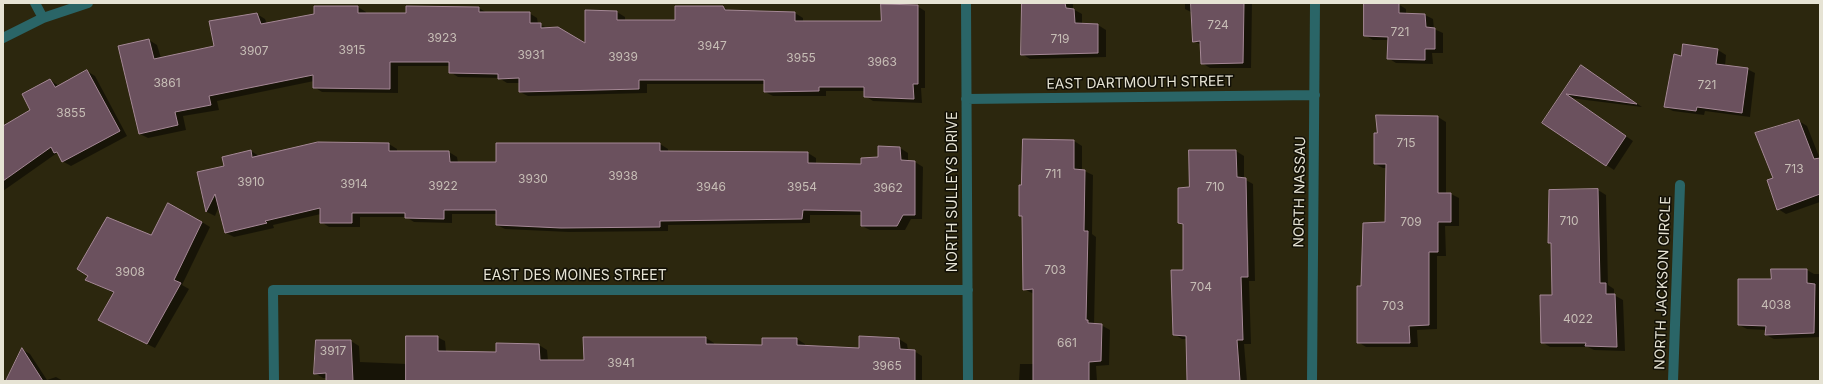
<!DOCTYPE html>
<html>
<head>
<meta charset="utf-8">
<style>
	body { margin:0 }
	#map { position:relative; width:1823px; height:384px; overflow:hidden; background:#2c270e; font-family:Inter,sans-serif }
	canvas { display:block }
	.frame { position:absolute; inset:0; border:4px solid #e6e3d4; pointer-events:none }
</style>
</head>
<body>
<div id="map">
<canvas width="1823" height="384"></canvas>
<div class="frame"></div>
</div>
<script>
const ctx = document.querySelector('canvas').getContext('2d');
ctx.lineJoin = 'round';
function paint(path, color) {
  ctx.fillStyle = color;
  ctx.fill(path, 'evenodd');
}
function stroke(path, color, width, dash) {
  ctx.strokeStyle = color;
  ctx.lineWidth = width;
  ctx.lineCap = dash ? 'butt' : 'round';
  ctx.setLineDash(dash || []);
  ctx.stroke(path);
}
function write(font, color, halo, rows, align = 'center') {
  ctx.font = font + ' Inter,sans-serif';
  ctx.lineWidth = 3;
  ctx.setLineDash([]);
  ctx.textBaseline = 'middle';
  ctx.strokeStyle = halo;
  ctx.fillStyle = color;
  for (const [text, x, y, turn = 0] of rows) {
    ctx.save();
    ctx.translate(x, y);
    ctx.rotate((+turn || 0) * Math.PI / 180);
    ctx.textAlign = isNaN(turn) ? turn : align;
    if (halo) ctx.strokeText(text, 0, 0);
    ctx.fillText(text, 0, 0);
    ctx.restore();
  }
}
paint(new Path2D(`
	M1023,3H1073V9L1082,14V25H1098L1106,30V57L1030,59L1022,54Z
	M1185,3H1252L1251,68H1210L1202,63L1201,45L1194,41L1193,13L1185,9Z
	M1398,4L1406,9V14L1425,15L1433,19L1434,29L1443,33V53H1432L1433,64L1396,63L1388,58V40H1373L1365,35Z
	M917,6L925,11V88H921L922,103L873,101L865,96V91H826V96H773L765,92V84H647V93L528,96L520,92V83H507L499,78L458,77L450,72V66H398V93L322,92L314,87V81L217,101L219,110L183,116L186,130L148,138L140,134L119,47L149,40L157,45L161,58L215,46L257,14L265,19L267,24L315,15V7H358L366,12V14H407L479,8L487,13H529L537,18L538,24L586,44L617,12L625,17V21H676L723,7L730,11L795,13L803,18V22H882Z
	M1684,46L1718,50L1726,55L1725,66L1747,69L1755,73L1750,117L1705,111L1704,115L1673,111L1665,107Z
	M1581,67L1642,107L1570,98L1633,141L1614,170L1543,123Z
	M87,71L95,76L127,136L71,166L62,161L57,153L3,191V127L32,110L50,80L59,86Z
	M1438,117L1446,122V194H1451L1459,198V226H1445L1446,256H1437V329L1417,330L1418,347H1366L1358,342L1362,287L1386,223L1387,168H1383L1375,164Z
	M1799,121L1807,126L1820,159V202L1786,214L1778,209L1774,179Z
	M1024,140L1074,141L1082,146V170L1093,175L1092,234L1096,237L1094,325H1101L1110,330L1109,365L1096,366L1097,381H1019L1020,364H1034V294L1024,289L1023,217L1020,215Z
	M389,144L397,149V152H449L457,157L458,163H497V144H660L668,149V152L808,153L816,158V165H862L900,148L908,153V162H915L923,167L922,219H911L905,230H870L862,226V215H810V223L668,225V231L569,232L505,229L497,225V214H452V223L414,222L406,217H360V227H329L321,222V214L273,225L274,228L234,237L226,233L219,206L215,216L207,212L198,173L225,167L251,151L259,156Z
	M1190,151H1236L1244,156V179L1253,184L1255,281H1249L1251,344H1244L1247,381H1188L1187,339H1182L1174,334L1184,271V226L1179,223L1190,188Z
	M1598,190L1606,195L1608,285L1614,289V295L1623,300L1625,351L1594,350L1588,347H1550L1542,342L1553,296L1552,244L1549,243Z
	M202,222L210,227L182,285L189,289L155,348L107,324L114,293L87,280L151,236Z
	M1807,270L1814,274H1820V337L1774,339L1766,335V330L1747,329L1739,325L1772,280Z
	M437,337L445,341L446,352L497,353L539,345L547,350L548,361H585L584,338H706L714,343V345L763,346L797,339L805,344V346L860,349L899,339L907,344L908,351H914L922,356V381H327V378H323L315,373L351,341L359,346L360,362L407,364Z
	M23,350L30,354L47,380L56,377L63,381H7Z`), '#0007');
const building = new Path2D(`
	M1022,3H1065L1066,8L1074,9L1075,23L1098,24V53L1021,55Z
	M1191,3H1244L1243,63L1201,64L1200,41L1193,42Z
	M1364,3H1399V13L1425,14L1426,27L1435,28V49H1425V60L1387,59L1388,37L1364,36Z
	M881,4L918,5V84H913L914,99L864,97V87H819V91L764,92V80H639V89L519,92V78L498,79V74L449,73V62H390V89L313,88V75L209,96L211,105L175,112L178,125L139,134L118,46L149,39L154,59L214,46L209,21L257,13L261,24L314,14V6H358V13H406V6L479,7V12H530V23H541V28L558,27L585,43V10L617,11V20H675V6H723L725,10L795,12V21H881Z
	M1683,44L1718,49L1716,64L1748,68L1742,113L1697,107L1696,111L1664,107L1674,54L1681,56Z
	M1581,65L1637,104L1566,94L1626,136L1606,166L1542,123Z
	M87,70L120,131L62,162L57,152L54,153L51,147L3,181V126L30,110L22,94L50,79L55,87Z
	M1376,115L1438,116V193H1451V222H1438V252H1429V325L1409,326L1410,343H1357V286H1361L1363,223L1385,222L1386,164H1374V133H1377Z
	M1799,120L1814,159L1820,158V194L1777,210L1767,180L1773,178L1755,133Z
	M1023,139L1074,140V169L1085,170L1084,231H1088L1086,320H1088V323L1102,324L1101,361L1089,362V381H1033V289L1023,290L1022,216H1019V185H1021Z
	M318,142L389,143V151H449L450,162H496V143H660V151L808,152V163L861,164V158L878,157V146L900,147L901,160L915,161V215H903L897,226H861V211L803,210L802,219L660,221V227L561,228L496,225V210H444V219L405,218V213H352V223H320V208L265,221L267,223L225,233L215,194L206,212L197,172L224,166L222,157L251,150L252,157Z
	M1189,150H1236L1237,177L1246,178L1248,277H1241L1243,340H1237L1240,381H1187L1186,336L1173,335L1171,270H1183V224L1178,223V188L1189,187Z
	M1598,189L1600,283H1606V294H1615L1617,347L1585,346L1586,343H1541L1540,295H1552L1551,243H1548L1549,190Z
	M168,203L202,222L174,280L181,283L147,344L98,320L114,292L85,280L88,276L77,269L107,217L151,235Z
	M1771,269H1807V283L1815,284L1814,333L1765,335L1766,326L1738,325V279H1771Z
	M406,336H438V351L496,352V343L539,344L540,360H584L583,337H706V344L762,345V338H797V345L859,348V336L899,338L900,349L915,350V381H406Z
	M316,340H351L353,381H326V373L314,374Z
	M22,348L43,381H6Z`);
paint(building, '#6b515e');
stroke(building, '#a58896', 1);
stroke(new Path2D(`
	M35,3L43,18
	M966,3L968,381
	M3,38L43,18L88,3
	M966,99L1315,95
	M274,381L273,290H968
	M1312,381L1315,3
	M1673,381L1680,185`), '#2a6567', 10);
write('12px', '#c7beb6', null, [
	["724",1218,25],
	["721",1400,32],
	["3923",442,38],
	["719",1060,39],
	["3947",712,46],
	["3915",352,50],
	["3907",254,51],
	["3931",531,55],
	["3939",623,57],
	["3955",801,58],
	["3963",882,62],
	["3861",167,83],
	["721",1707,85],
	["3855",71,113],
	["715",1406,143],
	["713",1794,169],
	["711",1053,174],
	["3938",623,176],
	["3930",533,179],
	["3910",251,182],
	["3914",354,184],
	["3922",443,186],
	["3946",711,187],
	["3954",802,187],
	["710",1215,187],
	["3962",888,188],
	["710",1569,221],
	["709",1411,222],
	["703",1055,270],
	["3908",130,272],
	["704",1201,287],
	["4038",1776,305],
	["703",1393,306],
	["4022",1578,319],
	["661",1067,343],
	["3917",333,351],
	["3941",621,363],
	["3965",887,366]
]);
write('14px', '#e6e3d4', '#121006', [
	["EAST DARTMOUTH STREET",1140,83,-1],
	["NORTH SULLEYS DRIVE",953,192,-90],
	["NORTH NASSAU",1300,192,-89],
	["EAST DES MOINES STREET",575,276],
	["NORTH JACKSON CIRCLE",1663,283,-88]
]);
</script>
</body>
</html>
